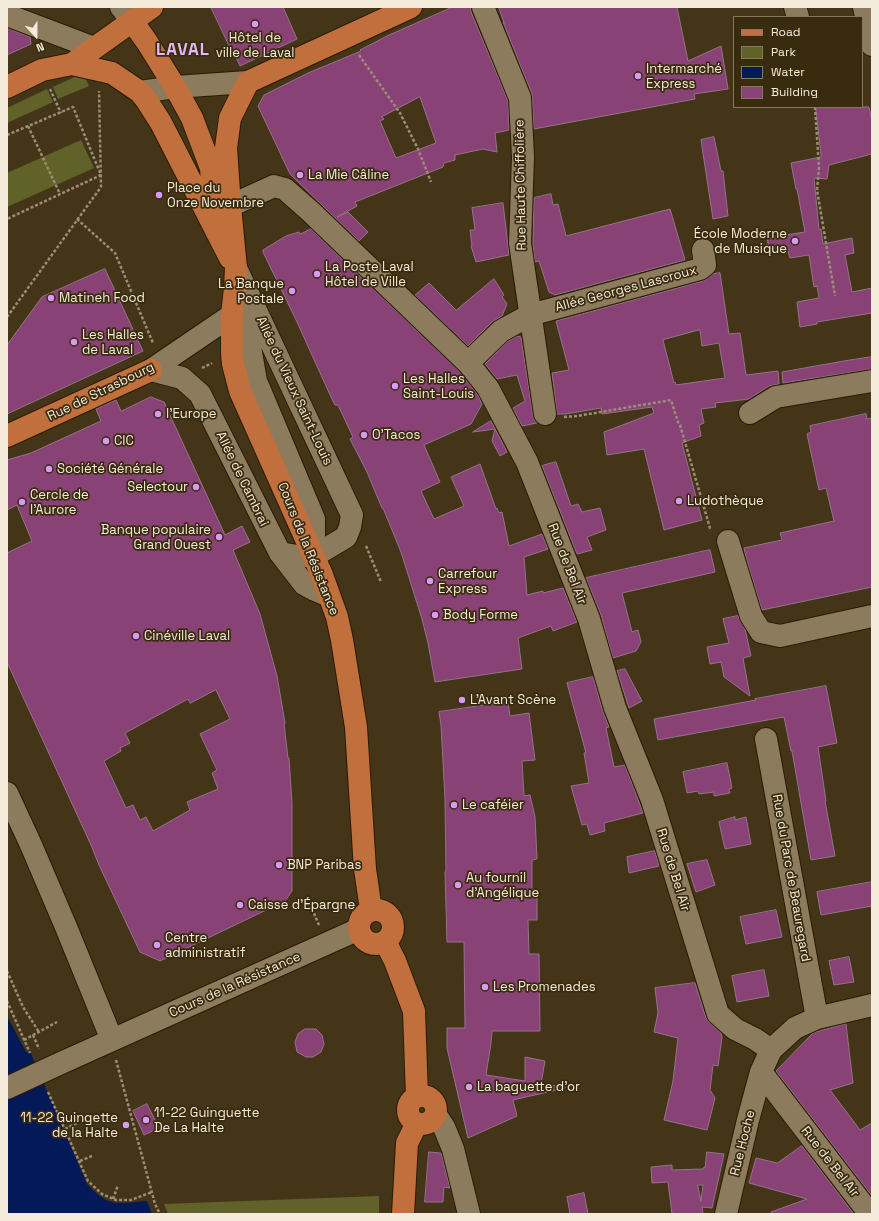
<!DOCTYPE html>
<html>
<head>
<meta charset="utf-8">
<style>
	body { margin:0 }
	#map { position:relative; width:879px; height:1221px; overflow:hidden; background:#443518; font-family:"Space Grotesk",sans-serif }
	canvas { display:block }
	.frame { position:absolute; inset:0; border:8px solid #f5ebdb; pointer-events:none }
	.legend { position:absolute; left:733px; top:16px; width:130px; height:92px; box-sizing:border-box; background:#392b0d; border:1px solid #84785f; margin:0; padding:5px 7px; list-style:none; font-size:12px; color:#f5ebdb }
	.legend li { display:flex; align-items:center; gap:8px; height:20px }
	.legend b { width:20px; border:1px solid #84785f }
	.north { position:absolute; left:16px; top:16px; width:40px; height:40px; -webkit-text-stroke:3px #392b0d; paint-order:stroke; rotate:159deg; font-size:11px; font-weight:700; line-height:16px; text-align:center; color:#f5ebdb }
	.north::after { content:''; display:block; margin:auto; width:14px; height:18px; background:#f5ebdb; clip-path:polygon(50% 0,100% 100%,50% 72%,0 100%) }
</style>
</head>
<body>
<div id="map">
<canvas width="879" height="1221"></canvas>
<div class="frame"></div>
<ul class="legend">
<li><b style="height:5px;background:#c16f3c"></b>Road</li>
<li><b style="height:11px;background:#60622a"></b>Park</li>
<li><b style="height:11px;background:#041a58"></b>Water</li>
<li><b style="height:11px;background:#894275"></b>Building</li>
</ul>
<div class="north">N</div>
</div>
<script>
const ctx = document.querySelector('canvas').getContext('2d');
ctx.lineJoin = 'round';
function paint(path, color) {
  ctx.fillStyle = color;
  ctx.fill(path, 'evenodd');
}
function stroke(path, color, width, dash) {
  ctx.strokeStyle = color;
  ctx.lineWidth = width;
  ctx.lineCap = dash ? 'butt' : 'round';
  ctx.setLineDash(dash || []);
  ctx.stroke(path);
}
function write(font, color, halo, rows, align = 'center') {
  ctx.font = font + ' "Space Grotesk",sans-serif';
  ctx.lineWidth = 3.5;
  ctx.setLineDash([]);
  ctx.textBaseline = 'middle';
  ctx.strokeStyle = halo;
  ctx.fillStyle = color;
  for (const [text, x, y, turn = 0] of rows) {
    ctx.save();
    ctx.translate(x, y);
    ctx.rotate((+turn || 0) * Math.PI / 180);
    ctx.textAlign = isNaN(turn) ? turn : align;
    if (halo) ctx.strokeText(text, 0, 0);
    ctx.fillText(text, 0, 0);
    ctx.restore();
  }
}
paint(new Path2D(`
	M83,73L89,86L58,99L53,87Z
	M47,89L53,102L7,123V108Z
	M81,140L94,168L7,207V173Z
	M379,1196V1214H168L164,1204Z`), '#60622a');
paint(new Path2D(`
	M7,1016L26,1052L30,1051L87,1184C110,1208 115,1203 147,1201L152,1214H7Z`), '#041a58');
const building = new Path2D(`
	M211,7H283L297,39L240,66L231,47H230Z
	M453,7H471V12L508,101L509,130L495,133L497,152L483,149L455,155V160L444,163L443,167L355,202L357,206L337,217L348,212L368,232L359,241L290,174L258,106L264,95L308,73L361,51L360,50L387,36ZM420,97L436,143L396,158L380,121L384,119L382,117Z
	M499,7H677L688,61L721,46L728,89L694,94L695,99L534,129L532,94L503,22L504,23Z
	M7,28L30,37L31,44L7,55Z
	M816,107H869L872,121V154L829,165L827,179L814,178L819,230L821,229L823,244L852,238L854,253L845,255L852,292L872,288V313L817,322V324L800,327L797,302L819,298L817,286L814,287L809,255L790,258L788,251L770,254L767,238L805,232L797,189H796L791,163L821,157Z
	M714,137L721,171H723L728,216L713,219L701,140Z
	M551,194L553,205L558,204L566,236L670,209L685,260L555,295L549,292L539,261L535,262L533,244L534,198Z
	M503,203L509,255L476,262L471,246H472L470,230H475L472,208Z
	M311,229L459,371L478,395L482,404L471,424L424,445L440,482L421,491L434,519L464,506L451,477L480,464L496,509L497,508L499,513L502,512L509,546L542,534L548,549L524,557L527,595L543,591V593L563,588L577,622L553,631L551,626L518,638L522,669L435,682L428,643L422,619L401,552L383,508H382L367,472L350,439L353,437L338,405H335L331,397L297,322L263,252V250L286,236L299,232L300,234Z
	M105,269L143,351L7,414V345L42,297Z
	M720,273L729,334L740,333L746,375L778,371L779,384L769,386L749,399L715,403L716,407L701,409L704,423L699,425L701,436L682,443L702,520L664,530L644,449L607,455L604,432L654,413L652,407L602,414L601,408L565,414H557L552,373L569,370L556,321L703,281L713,274ZM700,330L702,346L719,343L725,378L676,385L675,382L674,383L663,340Z
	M494,279L504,295L502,297L507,304L502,316L492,322L468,346L415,295L429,283L456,310Z
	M517,336L521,337L533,416L535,421L537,423L522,426L513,408L525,401L517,375L497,379L485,364L508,341Z
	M872,357V369L783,383L782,372L844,361Z
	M151,397L164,402L225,535L242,526L250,542L233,550L260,614L277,676L285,723L284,724L288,758H289L292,803V891L285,901L160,961L140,952L99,865L91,845L7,662V553L32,541L17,505L7,510V460L31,453L101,421L96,409L116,400L121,411ZM216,690L230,719L200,734L217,770L212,773L218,789L187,802L190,810L153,831L146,817L140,820L133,805L126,808L104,761L121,751L120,748L130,743L125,733L188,699L190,703Z
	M866,414L867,419L872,418V587L762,610L747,561L744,548L782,540L780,533L834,521L826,488L819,490L807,434L811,432L810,426Z
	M491,421L507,452L500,456L492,441L495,429L473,432Z
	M556,462L571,506L578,504L582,512L600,508L606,530L587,537L592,550L577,554L542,466Z
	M710,550L715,572L622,593L632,632L638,630L641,642L636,651L613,658L601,615L586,578Z
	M738,616L745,629L751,656L743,658L750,696L724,677L721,662L710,664L707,647L729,643L723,619Z
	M625,669L642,701L629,708L617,671Z
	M593,677L603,712L609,727L606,728L614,767L625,765L643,813L604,823L605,831L590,835L587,824L582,825L571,786L589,783L584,753H586L567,683Z
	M826,686L837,743L818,747L826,801H825L835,856L811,860L792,751H791L784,717L658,740L654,719L756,700L755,699Z
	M508,702L510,716L529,713L535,760L522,761L524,796L530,795L535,817L537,859L532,860V891H537V920H528L529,954H539L540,1031H492L491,1043L486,1075L525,1081V1057L545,1061L541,1084L565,1087V1088L513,1100L517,1116L468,1138L447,1048V1028H465L464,942H447L445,872L446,871L445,799L441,725L439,712Z
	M727,763L732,788L729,789L730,793L714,796V792L699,794L698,791L687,793L683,772Z
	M735,817V820L746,817L751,844L725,849L719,822Z
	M655,851L659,866L629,873L627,857Z
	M707,860L715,885L696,892L687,864Z
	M872,882V906L821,915L817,892Z
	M776,910L782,937L746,944L740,917Z
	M849,957L854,982L834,985L829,961Z
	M764,970L769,996L737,1002L732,976Z
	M695,983L706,1018L710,1023L721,1033L722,1037L718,1066L713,1065L710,1090L715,1098L707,1130L664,1120L673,1081L678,1038L654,1032L658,1013L655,988Z
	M846,1024L853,1083L830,1090L860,1130L872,1123V1196L776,1071L813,1033Z
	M305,1029H316L322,1035L324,1044L321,1052L313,1057H306L297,1052L295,1042L298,1034Z
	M147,1104L159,1128L144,1135L133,1111Z
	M802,1146L854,1214H772L771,1212L807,1199L749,1183L756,1158L777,1163Z
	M429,1152L441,1153L450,1188L444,1187L443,1202H425Z
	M707,1152L724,1154L712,1208L702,1207L703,1214H672L668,1182L652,1183L651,1167L672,1165V1170L703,1169L704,1167H705ZM698,1185H703L701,1201Z
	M584,1193L588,1214H570L567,1197Z`);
paint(building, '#894275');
stroke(building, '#937489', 1);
const minor = new Path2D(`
	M121,7L132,21
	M483,7L520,98L523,157L520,243L545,414
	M795,7L798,17
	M864,7L872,45
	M7,15L94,48
	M140,92L175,87L248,82
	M230,206L274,186L285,189L311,212L468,363L488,388L527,462L589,619L615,708L652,800L718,1014L735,1029L755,1039L771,1050
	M236,268L352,515L350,527L346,537L314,556H297L280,553
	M241,296L256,381L314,519V556
	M468,363L501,331L530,315L700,269L705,265L703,250
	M151,370L182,378L200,394L280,553L304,584L315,590L329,596
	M151,370L232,315
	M750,413L776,397L872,381
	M728,541L751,616L761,632L780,636L872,616
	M766,739L817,1018
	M7,793L31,845L66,927L112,1040
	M61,1063L359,929
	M761,1072L870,1214
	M436,1115L444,1127L453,1149L469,1214
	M726,1214L748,1120L761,1072L771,1050L795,1028L817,1018L872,1005`);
const major = new Path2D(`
	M132,21L147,42L175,87L192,118L211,168L215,222
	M72,64L152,7
	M7,87L42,70L72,64L112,73L140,92L147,101L161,123L230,258
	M7,436L151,370
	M359 927a17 17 0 1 1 34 0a17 17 0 1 1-34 0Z
	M371,910L365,869L356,727L342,640L337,617L322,575L240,391L233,364L232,354V315L235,288L236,268L230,206L226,148L230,118L248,82L411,7
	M385,941L395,961L414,1011L417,1097
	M408 1110a14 14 0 1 1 28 0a14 14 0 1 1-28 0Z
	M403,1214L407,1143L417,1123`);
stroke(minor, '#2a1c00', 24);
stroke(major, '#2a1c00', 24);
stroke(new Path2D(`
	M359,55L400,113L418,149L431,182
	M50,89L61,113
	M815,107L819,167L817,190L835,296
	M28,126L60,194
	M7,135L73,107L101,175L7,219
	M77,219L115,253L153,343
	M7,317L101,187L99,91
	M202,368L212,363
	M564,417L577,416L671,400L678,422L680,425L710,528H712
	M366,546L381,582
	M310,904L319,925
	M7,971L23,1007L39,1032
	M7,1001L30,1053
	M33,1035L39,1049
	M24,1040L57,1022
	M116,1060L155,1204L160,1214
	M48,1092L88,1181L102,1194L116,1200H131L152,1192
	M65,1129L77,1123
	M80,1161L92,1156
	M113,1199L118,1185`), '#9b8e78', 2.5, [3, 2]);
stroke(minor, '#8d7b5d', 22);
stroke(major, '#c16f3c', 22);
const minorBridge = new Path2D(`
	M7,1088L61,1063`);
stroke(minorBridge, '#2a1c00', 24, []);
stroke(minorBridge, '#8d7b5d', 22);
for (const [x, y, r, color] of [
	[255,24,4,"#d89af8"],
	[638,76,4,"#d89af8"],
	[300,175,4,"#d89af8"],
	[159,195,4,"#d89af8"],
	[795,241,4,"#d89af8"],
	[317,274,4,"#d89af8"],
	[292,291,4,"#d89af8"],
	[51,298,4,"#d89af8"],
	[74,342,4,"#d89af8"],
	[395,386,4,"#d89af8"],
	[158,414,4,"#d89af8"],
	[364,435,4,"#d89af8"],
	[106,441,4,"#d89af8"],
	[49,469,4,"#d89af8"],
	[196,487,4,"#d89af8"],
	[679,501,4,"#d89af8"],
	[22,502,4,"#d89af8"],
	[219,537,4,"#d89af8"],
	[430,581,4,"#d89af8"],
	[435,615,4,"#d89af8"],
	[136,636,4,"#d89af8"],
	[462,700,4,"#d89af8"],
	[454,805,4,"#d89af8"],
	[279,865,4,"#d89af8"],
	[458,885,4,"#d89af8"],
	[240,905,4,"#d89af8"],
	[157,945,4,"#d89af8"],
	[485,987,4,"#d89af8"],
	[469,1087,4,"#d89af8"],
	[146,1120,4,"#d89af8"],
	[126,1125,4,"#d89af8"]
]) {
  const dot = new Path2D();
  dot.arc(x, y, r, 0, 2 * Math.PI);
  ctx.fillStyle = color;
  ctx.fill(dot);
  stroke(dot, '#392b0d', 1.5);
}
write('13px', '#f5ebdb', '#392b0d', [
	["Hôtel de",255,38,"center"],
	["ville de Laval",255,53,"center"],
	["Intermarché",646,69],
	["Express",646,84],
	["La Mie Câline",308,175],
	["Place du",167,188],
	["Onze Novembre",167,203],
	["École Moderne",787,234,"right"],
	["de Musique",787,249,"right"],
	["La Poste Laval",325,267],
	["Hôtel de Ville",325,282],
	["La Banque",284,284,"right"],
	["Postale",284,299,"right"],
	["Matineh Food",59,298],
	["Les Halles",82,335],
	["de Laval",82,350],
	["Les Halles",403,379],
	["Saint-Louis",403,394],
	["l'Europe",166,414],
	["O'Tacos",372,435],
	["CIC",114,441],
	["Société Générale",57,469],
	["Selectour",188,487,"right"],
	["Cercle de",30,495],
	["l'Aurore",30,510],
	["Ludothèque",687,501],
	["Banque populaire",211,530,"right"],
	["Grand Ouest",211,545,"right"],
	["Carrefour",438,574],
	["Express",438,589],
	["Body Forme",443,615],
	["Cinéville Laval",144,636],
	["L'Avant Scène",470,700],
	["Le caféier",462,805],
	["BNP Paribas",287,865],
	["Au fournil",466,878],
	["d'Angélique",466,893],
	["Caisse d'Épargne",248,905],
	["Centre",165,938],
	["administratif",165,953],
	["Les Promenades",493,987],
	["La baguette d'or",477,1087],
	["11-22 Guinguette",154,1113],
	["De La Halte",154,1128],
	["11-22 Guingette",118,1118,"right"],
	["de la Halte",118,1133,"right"]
], 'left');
write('13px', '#f5ebdb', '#392b0d', [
	["Rue Haute Chiffolière",521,185,-91],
	["Allée Georges Lascroux",626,289,-15],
	["Allée du Vieux Saint-Louis",294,391,65],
	["Rue de Strasbourg",101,392,-26],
	["Allée de Cambrai",242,479,64],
	["Cours de la Résistance",308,549,68],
	["Rue de Bel Air",567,564,69],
	["Rue de Bel Air",673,870,73],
	["Rue du Parc de Beauregard",791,878,80],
	["Cours de la Résistance",235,985,-24],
	["Rue Hoche",743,1143,-76],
	["Rue de Bel Air",830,1162,52]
]);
ctx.letterSpacing = '1px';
write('bold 17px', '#e3b8f9', '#392b0d', [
	["LAVAL",183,50]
]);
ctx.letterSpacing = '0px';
</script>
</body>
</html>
